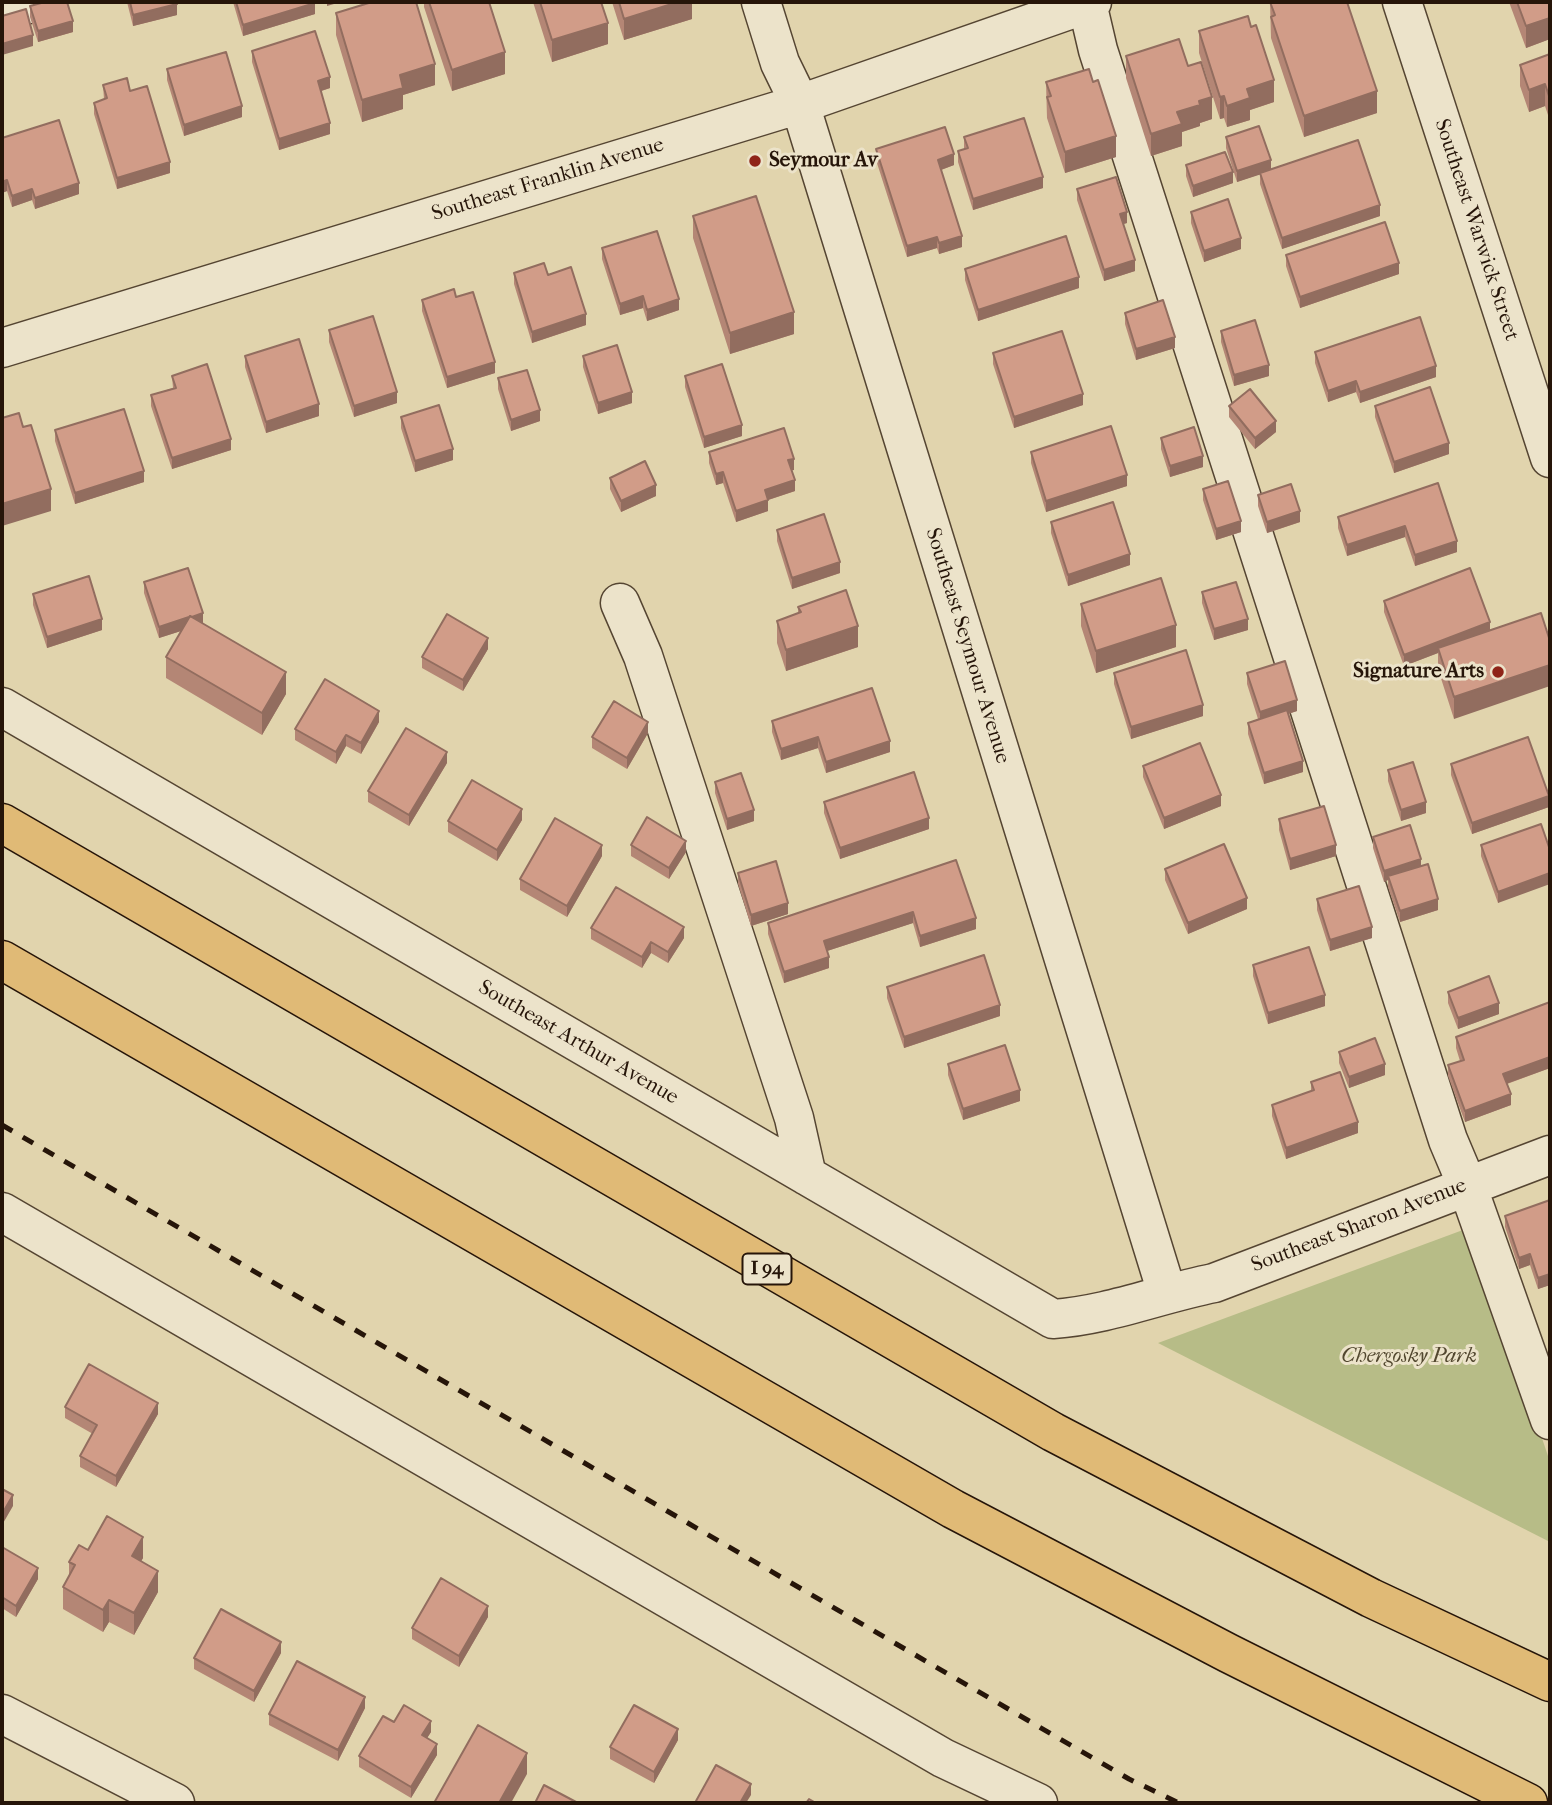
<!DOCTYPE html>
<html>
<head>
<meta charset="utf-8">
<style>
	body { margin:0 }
	#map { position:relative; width:1552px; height:1805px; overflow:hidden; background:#e1d4ad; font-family:"IM FELL French Canon",serif }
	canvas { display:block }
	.frame { position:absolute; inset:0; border:4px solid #261509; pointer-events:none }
</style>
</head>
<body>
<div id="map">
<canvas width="1552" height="1805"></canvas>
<div class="frame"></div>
</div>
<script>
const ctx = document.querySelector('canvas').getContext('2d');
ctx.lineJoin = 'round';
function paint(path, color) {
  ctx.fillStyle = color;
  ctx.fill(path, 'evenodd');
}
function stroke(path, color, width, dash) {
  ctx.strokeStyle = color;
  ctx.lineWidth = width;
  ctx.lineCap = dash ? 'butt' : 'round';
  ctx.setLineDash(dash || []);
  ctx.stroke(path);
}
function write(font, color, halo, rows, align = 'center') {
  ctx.font = font + ' "IM FELL French Canon",serif';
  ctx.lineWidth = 6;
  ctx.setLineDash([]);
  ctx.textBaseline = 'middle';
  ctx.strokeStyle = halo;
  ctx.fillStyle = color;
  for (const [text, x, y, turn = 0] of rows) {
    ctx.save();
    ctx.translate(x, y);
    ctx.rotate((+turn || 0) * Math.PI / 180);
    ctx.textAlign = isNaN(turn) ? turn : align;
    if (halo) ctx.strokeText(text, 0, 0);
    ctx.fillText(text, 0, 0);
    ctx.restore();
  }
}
paint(new Path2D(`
	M1471,1227L1550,1462V1542L1158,1343Z`), '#b7bc87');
const minor = new Path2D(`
	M761,2L780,63L800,104L1167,1293
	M1402,2L1550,458
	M1087,3L1098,50L1448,1140L1467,1185L1550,1420
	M2,12L35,2
	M2,348L800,104L1092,2
	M620,603L643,656L794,1118L807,1176
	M2,707L1053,1319C1109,1315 1159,1294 1214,1283L1550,1155
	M2,1212L943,1758L1038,1803
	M2,1714L175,1803`);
const highway = new Path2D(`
	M2,823L1053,1432L1371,1598L1550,1682
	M2,960L953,1509L1228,1653L1528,1803`);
stroke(minor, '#554532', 41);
stroke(highway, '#261509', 41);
stroke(minor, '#ece3ca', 38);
stroke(highway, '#e0ba76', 38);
stroke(new Path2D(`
	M2,1125L1129,1779L1179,1803`), '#261509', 5, [12, 12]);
paint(new Path2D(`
	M127,2H177V15L133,26Z
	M233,2H315V14L243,36Z
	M369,2H416L435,85L403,95V109L362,122L336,35V13L369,3Z
	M424,2H489L505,74L452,91L424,7Z
	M533,2H601L608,44L552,62Z
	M612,2H692V19L624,40Z
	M1270,2L1377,113L1304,137L1271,38Z
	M1509,2H1550V39L1526,48Z
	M30,6L73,32L38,42L30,17Z
	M1199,31L1274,102L1250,110V120L1227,127L1224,118L1220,119L1199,53Z
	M252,51L330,88L321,91L330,134L279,150L252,62Z
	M1550,54V121L1545,106L1529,112L1520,86V65Z
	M1126,56L1188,66L1212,119L1200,123V126L1182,132V146L1151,156L1126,78Z
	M167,69L242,117L184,136L167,80Z
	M1046,82L1116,157L1065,173L1047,118Z
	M103,85L130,91L170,173L117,189L94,114V103L104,99Z
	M964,137L1043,188L973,210L958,162V151L964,149Z
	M1226,137L1271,170L1380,216L1282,249L1260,184V174L1237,182L1226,148Z
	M2,138L79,194L35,209L32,200L12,207L7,191L2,193Z
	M876,149L954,165L941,170L962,247L939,254L937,248L907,257L876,160Z
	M1186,165L1233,183L1193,197L1186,176Z
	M1077,189L1127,223L1123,224L1135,271L1104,281L1077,200Z
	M1191,212L1241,249L1204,262L1191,223Z
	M693,216L794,334L730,354L693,238Z
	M602,248L679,310L647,321L643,308L620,315L602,259Z
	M1286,255L1399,274L1300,308L1286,266Z
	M965,269L1079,288L978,321L965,280Z
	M514,273L548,275L586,325L532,343L514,284Z
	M456,297L495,373L447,388L422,311V300Z
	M1125,313L1175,348L1136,360L1125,324Z
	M329,330L397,403L354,417L329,342Z
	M1221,331L1269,376L1234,386L1221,342Z
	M1315,352L1436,377L1360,403L1356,392L1328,402L1315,363Z
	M993,353L1083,405L1014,428L993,364Z
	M245,356L319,416L266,433L245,367Z
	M583,356L632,403L598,414L583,367Z
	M172,376L231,450L172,469L151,406V395L173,388Z
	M685,376L742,436L704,448L685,387Z
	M498,378L540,421L511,431L498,389Z
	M1229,406L1276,432L1255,449L1229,417Z
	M1375,406L1449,454L1394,473L1375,417Z
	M401,417L453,460L415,472L401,428Z
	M55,430L144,482L75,504L55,441Z
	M1161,438L1203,467L1170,477L1161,449Z
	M709,452L794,470H792L795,491L768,500V511L736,522L723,483L716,485L709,463Z
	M1031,452L1127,486L1046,512L1031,463Z
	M610,478L656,496L621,512L610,489Z
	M1438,483L1457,552L1415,566L1405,537L1347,556L1338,528V517Z
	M1203,489L1241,532L1216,540L1203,500Z
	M1258,495L1300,522L1267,533L1258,506Z
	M1051,522L1130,565L1068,586L1051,533Z
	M777,530L840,573L792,589L777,541Z
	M144,582L203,623L286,694L262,735L166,678V657L181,631L159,638L144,593Z
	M1202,592L1248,630L1214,640L1202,603Z
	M33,594L102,630L47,648L33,605Z
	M1384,601L1490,630L1454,719L1438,669V653L1404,666L1384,612Z
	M1081,604L1176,647L1096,673L1081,626Z
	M798,607L858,647L786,671L777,643V621L798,613Z
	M488,649L463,691L422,668V657Z
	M1114,673L1203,716L1131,739L1114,684Z
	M1247,673L1297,711L1288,714L1303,772L1264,784L1248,734V723L1258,719L1247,684Z
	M772,721L890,752L826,773L818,748L781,760L772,732Z
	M379,722L361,754L346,746L336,764L295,740V729Z
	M648,733L627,769L592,748V737Z
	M447,763L409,826L368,802V791Z
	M1451,764L1549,807L1472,834L1451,775Z
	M1143,766L1221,806L1164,829L1143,777Z
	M1388,770L1426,813L1401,821L1388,781Z
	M715,782L754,821L727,830L715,793Z
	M824,802L929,829L840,859L824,813Z
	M1279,819L1336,856L1290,870L1279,830Z
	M522,820L497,861L448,832V821Z
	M1373,837L1421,866L1438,910L1400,922L1388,887V880L1384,882L1373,848Z
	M631,845L686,852L669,879L631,856Z
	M1481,845L1550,850L1498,903L1481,856Z
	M602,856L567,917L520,890V879Z
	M956,860L976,929L920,947L913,923L827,951L829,968L784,983L768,934V923Z
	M1165,869L1247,909L1188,934L1165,880Z
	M738,873L788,914L751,926L738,884Z
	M1317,899L1372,938L1330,951L1317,910Z
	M591,928L684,938L668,963L651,953L642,968L591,939Z
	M1253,965L1325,1006L1268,1024L1253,976Z
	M887,987L1000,1016L904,1048L887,998Z
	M1448,992L1499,1014L1458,1029L1448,1003Z
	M1550,1002V1068L1507,1084L1511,1105L1465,1122L1448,1076V1065L1460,1061L1456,1048V1037Z
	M1339,1052L1385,1075L1349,1088L1339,1063Z
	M948,1064L1020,1101L963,1120L948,1075Z
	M1311,1082L1358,1133L1286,1159L1272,1116V1105L1311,1091Z
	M1550,1200V1285L1538,1289L1530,1265L1519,1269L1505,1227V1216Z
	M65,1407L158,1414L116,1487L80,1467V1456L93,1434L65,1418Z
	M2,1547L38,1579L16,1617L2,1608Z
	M88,1550L143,1558L141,1561L158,1592L134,1635L109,1622L103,1632L63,1609V1587L69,1576V1562Z
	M488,1617L459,1667L412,1639V1628Z
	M281,1653L254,1702L194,1669V1658Z
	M365,1708L338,1761L269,1725V1714Z
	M394,1722L431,1732L427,1738L437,1755L411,1798L359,1767V1756Z
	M678,1740L654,1783L610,1759V1747Z`), '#b48675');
paint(new Path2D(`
	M327,2H341L327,6Z
	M678,2H692V19L624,40V19Z
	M315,3V14L243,36V25Z
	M177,4V15L133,26V15Z
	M1550,18V39L1526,48V26Z
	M73,21V32L38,42V31Z
	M608,23V44L552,62V40Z
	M33,35V46L2,55V44Z
	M505,52V74L452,91V70Z
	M435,64V85L403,95V109L362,122V100L400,75Z
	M330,77V88L318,92V81Z
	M1274,80V102L1250,110V120L1227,127V106L1247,89Z
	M1545,84V106L1529,112V90Z
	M1377,91V113L1304,137V116Z
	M1224,96V118L1220,119V97Z
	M1212,97V119L1200,123V126L1182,132V146L1151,156V134L1177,112L1199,101Z
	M242,106V117L184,136V125Z
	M330,123V134L279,150V139Z
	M1116,136V157L1065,173V152Z
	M954,154V165L938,171V160Z
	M1271,160V171L1237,182V171Z
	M170,162V173L117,189V178Z
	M1233,172V183L1193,197V186Z
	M1043,177V188L973,210V199Z
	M7,180V191L2,193V182Z
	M79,183V194L35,209V198Z
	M32,189V200L12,207V196Z
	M1380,205V216L1282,249V238Z
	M1127,212V223L1120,225V214Z
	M962,236V247L939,254V243Z
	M937,237V248L907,257V246Z
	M1241,238V249L1204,262V251Z
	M1135,260V271L1104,281V270Z
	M1399,263V274L1300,308V297Z
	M1079,277V288L978,321V310Z
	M643,296V308L620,315V304Z
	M679,299V310L647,321V310Z
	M794,312V334L730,354V333Z
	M586,314V325L532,343V332Z
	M1175,337V348L1136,360V349Z
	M495,362V373L447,388V377Z
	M1269,365V376L1234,386V375Z
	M1436,366V377L1360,403V392Z
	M1356,381V392L1328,402V391Z
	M397,392V403L354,417V406Z
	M632,392V403L598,414V403Z
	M1083,394V405L1014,428V417Z
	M319,404V416L266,433V422Z
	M540,410V421L511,431V420Z
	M1276,421V432L1255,449V438Z
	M742,425V436L704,448V437Z
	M231,439V450L172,469V458Z
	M1449,443V454L1394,473V462Z
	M453,449V460L415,472V461Z
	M1203,456V467L1170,477V466Z
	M794,459V470L788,471V460Z
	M144,471V482L75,504V493Z
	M723,472V483L716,485V474Z
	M1127,475V486L1046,512V501Z
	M795,480V491L768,500V511L736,522V511L765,490Z
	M656,485V496L621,512V501Z
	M51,489V511L2,526V504Z
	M1300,511V522L1267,533V522Z
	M1241,521V532L1216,540V529Z
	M1405,526V537L1347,556V545Z
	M1457,541V552L1415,566V555Z
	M1130,554V565L1068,586V575Z
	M840,562V573L792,589V578Z
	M203,613V624L159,638V627Z
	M102,619V630L47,648V637Z
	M1248,619V630L1214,640V629Z
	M1490,622V633L1438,648V653L1404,666V655Z
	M1176,625V647L1096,673V651Z
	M858,626V647L786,671V650Z
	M488,638V649L463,691V680Z
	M1550,665V686L1454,719V697Z
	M286,672V694L262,735V713Z
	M1297,700V711L1260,723V712Z
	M1203,705V716L1131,739V727Z
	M379,711V722L361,754V743Z
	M648,722V733L627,769V758Z
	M346,735V746L336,764V752Z
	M818,737V748L781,760V749Z
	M890,741V752L826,773V762Z
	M447,752V763L409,826V815Z
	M1303,761V772L1264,784V773Z
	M1221,795V806L1164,829V818Z
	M1549,796V807L1472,834V823Z
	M1426,802V813L1401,821V810Z
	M522,809V820L497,861V850Z
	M754,810V821L727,830V819Z
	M929,818V829L840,859V848Z
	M686,841V852L669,879V868Z
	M602,845V856L567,917V906Z
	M1336,845V856L1290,870V859Z
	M1421,859V870L1388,876V880L1384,882V871Z
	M1550,873V884L1498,903V892Z
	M1247,898V909L1188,934V923Z
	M1438,899V910L1400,922V911Z
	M788,903V914L751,926V915Z
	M913,912V923L824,952V941Z
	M976,918V929L920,947V936Z
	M684,927V938L668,963V952Z
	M1372,927V938L1330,951V940Z
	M651,942V953L642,968V957Z
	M829,957V968L784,983V972Z
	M1325,995V1006L1268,1024V1013Z
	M1499,1003V1014L1458,1029V1018Z
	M1000,1005V1016L904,1048V1037Z
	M1550,1057V1068L1503,1085V1074Z
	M1385,1064V1075L1349,1088V1077Z
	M1020,1090V1101L963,1120V1109Z
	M1511,1094V1105L1465,1122V1111Z
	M1358,1122V1133L1286,1159V1148Z
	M1530,1254V1265L1519,1269V1258Z
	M1550,1274V1285L1538,1289V1278Z
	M158,1403V1414L116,1487V1476Z
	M13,1495V1506L2,1525V1514Z
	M143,1537V1558L132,1578V1556Z
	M38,1568V1579L16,1617V1606Z
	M158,1571V1592L134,1635V1613Z
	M109,1600V1622L103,1632V1610Z
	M488,1606V1617L459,1667V1656Z
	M281,1642V1653L254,1702V1691Z
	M365,1697V1708L338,1761V1750Z
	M431,1721V1732L422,1746V1735Z
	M678,1729V1740L654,1783V1772Z
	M437,1744V1755L411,1798V1787Z
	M527,1753V1774L511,1803H499Z
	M751,1784V1795L746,1803H740Z`), '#926d5f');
const building = new Path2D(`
	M45,2H67L73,21L38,31L30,6Z
	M130,2H177V4L133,15Z
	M236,2H315V3L243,25Z
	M372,2H416L435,64L400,75L403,88L362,100L336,13Z
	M429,2H489L505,52L452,70Z
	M540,2H601L608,23L552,40Z
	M619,2H678L624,19Z
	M1270,2H1347L1377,91L1304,116L1271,17L1275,15Z
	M1517,2H1550V18L1526,26Z
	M26,9L33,35L2,44V16Z
	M1248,16L1251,27L1256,25L1274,80L1247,89L1250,98L1227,106L1224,96L1220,97L1199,31Z
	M315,31L330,77L318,81L330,123L279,139L252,51Z
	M1179,39L1188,66L1201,62L1212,97L1199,101L1200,105L1177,112L1182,124L1151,134L1126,56Z
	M226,52L242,106L184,125L167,69Z
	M1550,54V99L1545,84L1529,90L1520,65Z
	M1089,69L1093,82L1098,80L1116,136L1065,152L1047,97L1051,96L1046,82Z
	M127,78L130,91L147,86L170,162L117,178L94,103L107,98L103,85Z
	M1024,118L1043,177L973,199L958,151L968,148L964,137Z
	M59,120L79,183L35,198L32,189L12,196L7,180L2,182V138Z
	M1259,126L1271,160L1237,171L1226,137Z
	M945,127L954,154L938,160L962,236L939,243L937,237L907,246L876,149Z
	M1358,140L1380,205L1282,238L1260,173Z
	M1225,152L1233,172L1193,186L1186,165Z
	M1116,177L1127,212L1120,214L1135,260L1104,270L1077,189Z
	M756,196L794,312L730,333L693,216Z
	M1228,199L1241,238L1204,251L1191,212Z
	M1385,222L1399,263L1300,297L1286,255Z
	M657,231L679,299L647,310L643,296L620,304L602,248Z
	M1066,236L1079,277L978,310L965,269Z
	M544,263L548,275L571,267L586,314L532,332L514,273Z
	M454,289L456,297L473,292L495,362L447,377L422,300Z
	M1163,300L1175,337L1136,349L1125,313Z
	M373,316L397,392L354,406L329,330Z
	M1420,317L1436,366L1360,392L1356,381L1328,391L1315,352Z
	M1255,320L1269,365L1234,375L1221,331Z
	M1062,331L1083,394L1014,417L993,353Z
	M299,339L319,404L266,422L245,356Z
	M617,345L632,392L598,403L583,356Z
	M207,364L231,439L172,458L151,395L176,388L172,376Z
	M722,364L742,425L704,437L685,376Z
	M527,370L540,410L511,420L498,378Z
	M1430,387L1449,443L1394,462L1375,406Z
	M1250,389L1276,421L1255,438L1229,406Z
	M439,405L453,449L415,461L401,417Z
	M124,409L144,471L75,493L55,430Z
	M19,413L23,427L31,425L51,489L2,504V418Z
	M1111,426L1127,475L1046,501L1031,452Z
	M1194,427L1203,456L1170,466L1161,438Z
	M784,428L794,459L788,460L795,480L765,490L768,500L736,511L723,472L716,474L709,452Z
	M645,461L656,485L621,501L610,478Z
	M1228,481L1241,521L1216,529L1203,489Z
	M1438,483L1457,541L1415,555L1405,526L1347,545L1338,517Z
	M1291,484L1300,511L1267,522L1258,495Z
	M1113,502L1130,554L1068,575L1051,522Z
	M824,514L840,562L792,578L777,530Z
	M188,568L203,613L192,617L190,616L189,617L159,627L144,582Z
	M1470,568L1490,622L1404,655L1384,601Z
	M89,576L102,619L47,637L33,594Z
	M1161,578L1176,625L1096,651L1081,604Z
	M1236,582L1248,619L1214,629L1202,592Z
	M846,590L858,626L786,650L777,621L801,612L798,607Z
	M1541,613L1550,641V665L1454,697L1438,648Z
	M447,614L488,638L463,680L422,657Z
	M190,616L286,672L262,713L166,657Z
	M1186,650L1203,705L1131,727L1114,673Z
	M1285,661L1297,700L1260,712L1247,673Z
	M325,679L379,711L361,743L346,735L336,752L295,729Z
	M872,688L890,741L826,762L818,737L781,749L772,721Z
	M614,701L648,722L627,758L592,737Z
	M1287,710L1303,761L1264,773L1248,723Z
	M406,728L447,752L409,815L368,791Z
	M1528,737L1549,796L1472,823L1451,764Z
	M1200,743L1221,795L1164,818L1143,766Z
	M1413,762L1426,802L1401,810L1388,770Z
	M914,772L929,818L840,848L824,802Z
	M741,773L754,810L727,819L715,782Z
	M472,780L522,809L497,850L448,821Z
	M1324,806L1336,845L1290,859L1279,819Z
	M647,817L686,841L669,868L631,845Z
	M555,818L602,845L567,906L520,879Z
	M1541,824L1550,850V873L1498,892L1481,845Z
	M1410,825L1421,859L1384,871L1373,837Z
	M1224,844L1247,898L1188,923L1165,869Z
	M956,860L976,918L920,936L913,912L824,941L829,957L784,972L768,923Z
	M776,861L788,903L751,915L738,873Z
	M1428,864L1438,899L1400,911L1388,876Z
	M1359,886L1372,927L1330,940L1317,899Z
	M616,887L684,927L668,952L651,942L642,957L591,928Z
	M1309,947L1325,995L1268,1013L1253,965Z
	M984,955L1000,1005L904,1037L887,987Z
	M1489,976L1499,1003L1458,1018L1448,992Z
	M1550,1002V1057L1503,1074L1511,1094L1465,1111L1448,1065L1464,1060L1456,1037Z
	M1375,1038L1385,1064L1349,1077L1339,1052Z
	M1005,1045L1020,1090L963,1109L948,1064Z
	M1340,1072L1358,1122L1286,1148L1272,1105L1314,1090L1311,1082Z
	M1550,1200V1274L1538,1278L1530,1254L1519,1258L1505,1216Z
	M89,1364L158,1403L116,1476L80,1456L97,1425L65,1407Z
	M2,1489L13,1495L2,1514Z
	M107,1516L143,1537L132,1556L158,1571L134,1613L109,1600L103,1610L63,1587L75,1565L69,1562L79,1545L88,1550Z
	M2,1547L38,1568L16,1606L2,1597Z
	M441,1578L488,1606L459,1656L412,1628Z
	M221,1609L281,1642L254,1691L194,1658Z
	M297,1661L365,1697L338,1750L269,1714Z
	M404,1705L431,1721L422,1735L437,1744L411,1787L359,1756L383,1716L394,1722Z
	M634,1705L678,1729L654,1772L610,1747Z
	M478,1725L527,1753L499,1803H434Z
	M716,1765L751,1784L740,1803H699L696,1801Z
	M544,1785L578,1803H535Z
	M809,1799L816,1803H806Z`);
paint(building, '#d19c88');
stroke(building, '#926d5f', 2);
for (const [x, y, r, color] of [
	[755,161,7,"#8f2418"],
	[1498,672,7,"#8f2418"]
]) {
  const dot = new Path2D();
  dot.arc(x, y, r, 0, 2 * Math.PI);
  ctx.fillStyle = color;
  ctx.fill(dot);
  stroke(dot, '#ece3ca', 2.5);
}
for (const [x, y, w] of [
	[767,1269,49]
]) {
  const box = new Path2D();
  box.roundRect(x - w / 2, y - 15.5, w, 31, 5);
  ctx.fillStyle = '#ece3ca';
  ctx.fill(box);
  stroke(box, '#261509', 2);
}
write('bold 19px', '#261509', null, [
	["I 94",767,1269]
]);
write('bold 21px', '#261509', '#ece3ca', [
	["Seymour Av",769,161],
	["Signature Arts",1484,672,"right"]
], 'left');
write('21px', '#261509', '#ece3ca', [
	["Southeast Franklin Avenue",548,180,-17],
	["Southeast Warwick Street",1476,230,72],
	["Southeast Seymour Avenue",967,646,73],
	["Southeast Arthur Avenue",578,1043,30],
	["Southeast Sharon Avenue",1359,1226,-21]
]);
write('italic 21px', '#52472f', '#ece3ca', [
	["Chergosky Park",1409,1357]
]);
</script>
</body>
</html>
